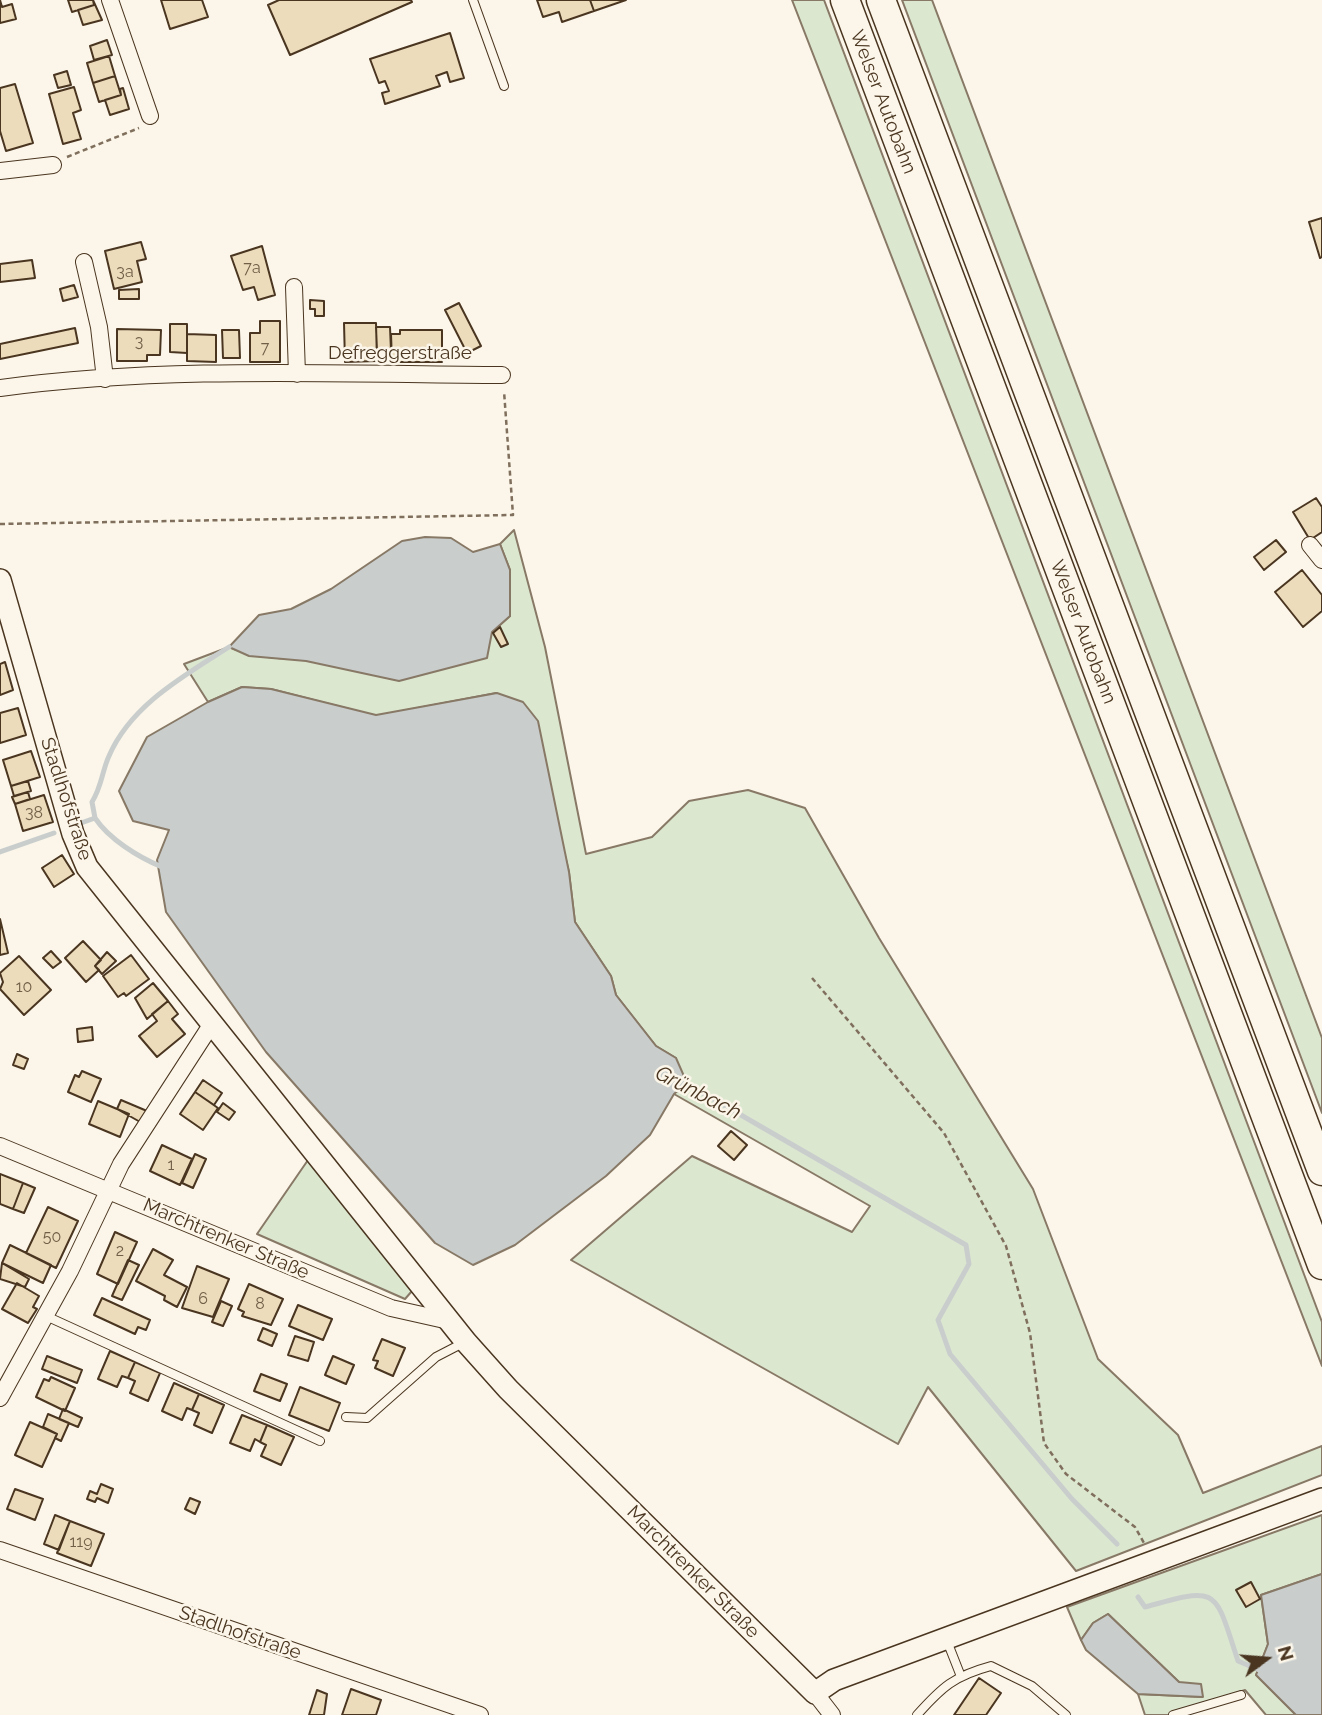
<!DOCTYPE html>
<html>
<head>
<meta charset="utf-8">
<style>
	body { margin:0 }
	#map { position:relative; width:1322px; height:1715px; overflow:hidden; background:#fbf6e9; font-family:Raleway,sans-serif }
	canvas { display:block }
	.north { position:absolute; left:1231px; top:1624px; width:70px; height:70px; -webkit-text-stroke:5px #fbf6e9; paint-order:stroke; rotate:74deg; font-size:19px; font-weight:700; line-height:28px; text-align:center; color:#4a3520 }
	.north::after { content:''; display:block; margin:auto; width:24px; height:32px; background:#4a3520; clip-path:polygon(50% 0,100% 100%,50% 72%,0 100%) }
</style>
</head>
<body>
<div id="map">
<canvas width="1322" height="1715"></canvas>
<div class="north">N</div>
</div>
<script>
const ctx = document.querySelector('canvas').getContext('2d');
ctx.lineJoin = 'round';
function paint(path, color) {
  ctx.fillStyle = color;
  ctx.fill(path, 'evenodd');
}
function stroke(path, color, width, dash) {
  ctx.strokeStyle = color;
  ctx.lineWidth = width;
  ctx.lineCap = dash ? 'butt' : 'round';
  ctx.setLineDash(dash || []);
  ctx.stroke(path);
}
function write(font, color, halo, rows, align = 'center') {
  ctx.font = font + ' Raleway,sans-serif';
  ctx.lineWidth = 5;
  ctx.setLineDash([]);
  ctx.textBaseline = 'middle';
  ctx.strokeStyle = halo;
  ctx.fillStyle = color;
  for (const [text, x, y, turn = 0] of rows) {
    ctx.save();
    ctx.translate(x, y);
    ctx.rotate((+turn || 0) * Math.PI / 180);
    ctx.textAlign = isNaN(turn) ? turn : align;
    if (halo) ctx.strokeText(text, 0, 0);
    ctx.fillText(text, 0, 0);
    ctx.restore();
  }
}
const green = new Path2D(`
	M792,0H824L1322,1322V1366Z
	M902,0H932L1322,1038V1113Z
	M514,530L545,647L586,854L652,837L689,801L748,790L805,808L879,938L1033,1189L1098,1359L1178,1435L1203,1493L1322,1446V1475L1076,1571L928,1387L898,1444L571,1260L692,1156L852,1232L870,1206L674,1094L676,1058L656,1046L616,995L611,976L575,922L569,872L554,811L496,693L376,716L271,689L242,687L208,702L184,664L229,647C296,676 419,644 492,632L510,616V570L500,544Z
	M308,1160L412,1291L405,1299L257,1234Z
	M1322,1515V1574L1261,1595L1268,1644L1256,1675L1296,1715H1266L1245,1690L1169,1715H1145L1138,1694L1202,1697L1179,1682L1108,1614L1093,1623L1081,1640L1067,1607Z`);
paint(green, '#dce7d0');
stroke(green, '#887966', 2);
const water = new Path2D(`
	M425,537L451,538L473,552L500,544L510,570V616L492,632L487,658L399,681L306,661L249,656L229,647L259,615L291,609L331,589L402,541Z
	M242,687L271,689L376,715L497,693L523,702L538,721L569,872L575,922L611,976L616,995L656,1046L676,1058L687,1083L674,1094L650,1135L606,1176L515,1245L473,1265L435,1243L266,1052L166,912L157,860L169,830L133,821L119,791L147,737L208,702Z
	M1322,1574V1715H1296L1256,1675L1268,1644L1261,1595Z
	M1108,1614L1179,1682L1201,1684L1203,1697L1138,1694L1086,1650L1081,1640L1093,1623Z`);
paint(water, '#c9cecd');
stroke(water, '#887966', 2);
stroke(new Path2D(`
	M95,818L92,802C102,786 102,771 109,756C131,705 184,676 229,647
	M81,823L95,818C109,839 138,857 162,867
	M0,852L54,833
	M682,1081L966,1245L969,1264L938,1320L950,1354L1072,1499L1117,1544
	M1138,1597L1145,1607C1220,1586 1214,1588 1238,1661L1264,1672`), '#c9cecd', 5);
const building = new Path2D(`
	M0,0L2,7L12,4L16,19L0,23Z
	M68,0H93L94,5L72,12Z
	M93,0L102,20L83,25L78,10L94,5Z
	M161,0H202L208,17L170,29Z
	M279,0H411L412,2L290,55L268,5Z
	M537,0H590L594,11L562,22L559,12L543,17Z
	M590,0H626L594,11Z
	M450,33L464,78L450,82L447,72L436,76L440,86L385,104L382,93L389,91L385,81L379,83L370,59Z
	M107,40L112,55L94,60L90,46Z
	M109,56L115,76L93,83L87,63Z
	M67,71L71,85L58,88L54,75Z
	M115,76L121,95L99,102L93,83Z
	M15,84L33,143L6,151L0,131V88Z
	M74,87L81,110L73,113L81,139L63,144L49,94Z
	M123,88L129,109L110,115L105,100L121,95L120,89Z
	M1322,218V257L1320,258L1309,222Z
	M141,242L146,259L137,261L142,282L114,289L105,251Z
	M262,246L275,295L258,300L254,287L243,290L231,256Z
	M32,260L35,278L0,282V264Z
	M74,285L78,297L63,301L60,289Z
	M139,289V299H119V290Z
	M310,300L324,301V316H315V309H310Z
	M459,303L481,346L467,353L445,310Z
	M260,321H280V362H250V333H260Z
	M344,323H376L377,361L345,362Z
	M170,324H187V353L170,352Z
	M376,327H390L391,351H377Z
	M75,328L78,343L0,359V344Z
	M117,329L161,330L160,355H147V361H117Z
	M222,330H239L240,358H223Z
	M400,330H442V362H392L391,334H400Z
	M187,334L216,335V362L187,361Z
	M1316,498L1322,507V532L1310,540L1293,512Z
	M1276,540L1286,552L1264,570L1254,557Z
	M1302,570L1322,595V611L1303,627L1275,592Z
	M500,627L508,644L501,647L493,633Z
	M5,662L13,690L0,695V664Z
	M18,708L26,735L0,743V713Z
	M31,751L40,777L11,786L3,760Z
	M28,781L31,791L14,796L11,786Z
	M28,792L30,799L15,804L12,797Z
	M44,795L53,822L23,831L15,804Z
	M62,855L74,874L54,887L42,868Z
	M0,919L8,953L0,955Z
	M83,941L101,960L95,966L99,970L86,982L65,958Z
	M51,951L61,962L53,968L43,958Z
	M107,952L116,961L102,974L95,966Z
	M131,955L149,979L126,996L124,993L118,997L103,976Z
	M19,956L51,990L24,1015L0,989L3,982L0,973Z
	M153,983L168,1001L147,1019L135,998Z
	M168,1001L178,1014L172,1019L185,1034L157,1057L139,1036L157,1021L152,1014Z
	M92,1027L93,1040L78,1042L77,1029Z
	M17,1054L28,1059L24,1069L13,1065Z
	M82,1071L101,1079L91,1102L68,1092L75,1075L79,1077Z
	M203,1080L222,1093L214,1105L195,1092Z
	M195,1092L218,1108L203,1130L180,1114Z
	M121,1100L147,1111L142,1123L117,1109Z
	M98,1101L129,1114L120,1137L89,1124Z
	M223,1103L235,1112L229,1120L217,1112Z
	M731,1131L747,1145L734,1160L718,1146Z
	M162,1145L192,1159L180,1185L150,1171Z
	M195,1154L206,1159L193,1188L182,1183Z
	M0,1174L23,1183L13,1209L0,1204Z
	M23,1183L35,1188L24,1213L13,1209Z
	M48,1207L78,1221L56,1268L26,1253Z
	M115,1232L137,1242L118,1284L97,1274Z
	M10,1245L51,1265L43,1283L2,1263Z
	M153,1249L173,1260L164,1275L187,1287L177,1307L164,1300L165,1296L136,1281Z
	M128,1260L139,1265L122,1300L112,1296Z
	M2,1263L29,1279L25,1287L0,1279Z
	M197,1266L229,1279L213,1317L182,1308Z
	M17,1283L39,1296L33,1307L37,1309L28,1323L2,1309Z
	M249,1284L283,1299L271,1325L242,1316L244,1312L238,1309Z
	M102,1298L150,1320L146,1330L138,1327L135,1334L94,1315Z
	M221,1301L232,1306L223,1326L212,1322Z
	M298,1305L332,1319L323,1340L289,1326Z
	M263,1328L277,1334L272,1346L258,1340Z
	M295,1336L314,1342L308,1361L288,1355Z
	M382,1339L405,1348L393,1376L375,1368L378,1361L373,1360Z
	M110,1351L135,1362L128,1378L122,1376L117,1387L98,1379Z
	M47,1356L82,1370L77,1383L42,1369Z
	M333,1356L354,1365L346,1384L325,1375Z
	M135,1362L160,1373L148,1401L130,1393L135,1381L128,1378Z
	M261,1374L287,1384L280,1401L254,1391Z
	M51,1377L75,1388L65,1411L36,1397L44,1379L49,1381Z
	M174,1383L199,1394L192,1410L187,1408L182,1420L162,1411Z
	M300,1387L340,1403L329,1431L289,1415Z
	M199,1394L224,1405L212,1433L194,1425L199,1413L192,1410Z
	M63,1409L82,1418L78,1427L59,1419Z
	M48,1414L69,1423L61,1441L55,1438L57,1434L43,1427Z
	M242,1415L267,1425L260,1442L255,1439L250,1451L230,1443Z
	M30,1422L57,1434L42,1467L15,1455Z
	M267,1425L294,1437L281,1465L261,1456L266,1445L260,1442Z
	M101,1484L113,1489L108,1503L97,1498L95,1502L87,1499L90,1491L97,1494Z
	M15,1489L43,1499L35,1520L7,1509Z
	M190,1498L200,1502L195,1514L185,1509Z
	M55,1515L70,1521L59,1550L44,1544Z
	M70,1521L104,1534L91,1566L57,1553Z
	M1251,1582L1260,1599L1246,1607L1236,1590Z
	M979,1678L1001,1693L986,1715H954Z
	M351,1689L381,1700L376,1715H342Z
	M317,1690L327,1694L324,1715H309Z`);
paint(building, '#ecdcbc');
stroke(building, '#4a3520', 2);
const lane = new Path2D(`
	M473,0L504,86
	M46,1316L320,1441
	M346,1417L367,1418L436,1357L463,1343
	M947,1641L960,1674
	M917,1715C942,1687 954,1676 991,1666L1032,1686L1066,1715
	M1173,1715L1241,1695`);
const street = new Path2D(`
	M110,0L150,116
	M0,171L53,165
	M84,262L99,327L105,379
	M294,287L297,374
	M0,388C166,366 336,374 502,375
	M1310,545L1322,560
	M0,1146L391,1308L449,1321
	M0,1398L70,1271L121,1164L213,1022
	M0,1550L480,1715
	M815,1693L832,1715`);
const secondary = new Path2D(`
	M0,580L73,834L87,867L466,1342L508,1389L815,1693L834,1680L1322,1499`);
const highway = new Path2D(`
	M845,0L1322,1265
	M881,0L1322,1171`);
stroke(lane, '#4a3520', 10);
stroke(street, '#4a3520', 18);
stroke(secondary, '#4a3520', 24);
stroke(highway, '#4a3520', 31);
stroke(new Path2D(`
	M67,157L139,128
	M0,524L513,515L504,391
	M812,978L944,1133L1006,1246L1030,1333L1044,1443L1066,1474L1135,1527L1144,1543`), '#7f6f5c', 2.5, [5, 3.5]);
stroke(lane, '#fbf6e9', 8);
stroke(street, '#fbf6e9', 16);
stroke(secondary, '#fbf6e9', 21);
stroke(highway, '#fbf6e9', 28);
write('16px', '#725f47', null, [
	["7a",252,268],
	["3a",125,272],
	["3",139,342],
	["7",265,348],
	["38",34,813],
	["10",24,987],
	["1",171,1165],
	["50",52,1237],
	["2",120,1251],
	["6",203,1299],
	["8",260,1304],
	["119",81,1542]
]);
write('19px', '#4a3520', '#fbf6e9', [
	["Welser Autobahn",883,102,69],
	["Defreggerstraße",400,353],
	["Welser Autobahn",1083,632,69],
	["Stadlhofstraße",66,799,72],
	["Marchtrenker Straße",226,1239,23],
	["Marchtrenker Straße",693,1572,45],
	["Stadlhofstraße",240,1633,19]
]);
write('italic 21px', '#4a3520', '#fbf6e9', [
	["Grünbach",698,1093,27]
]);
</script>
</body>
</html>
